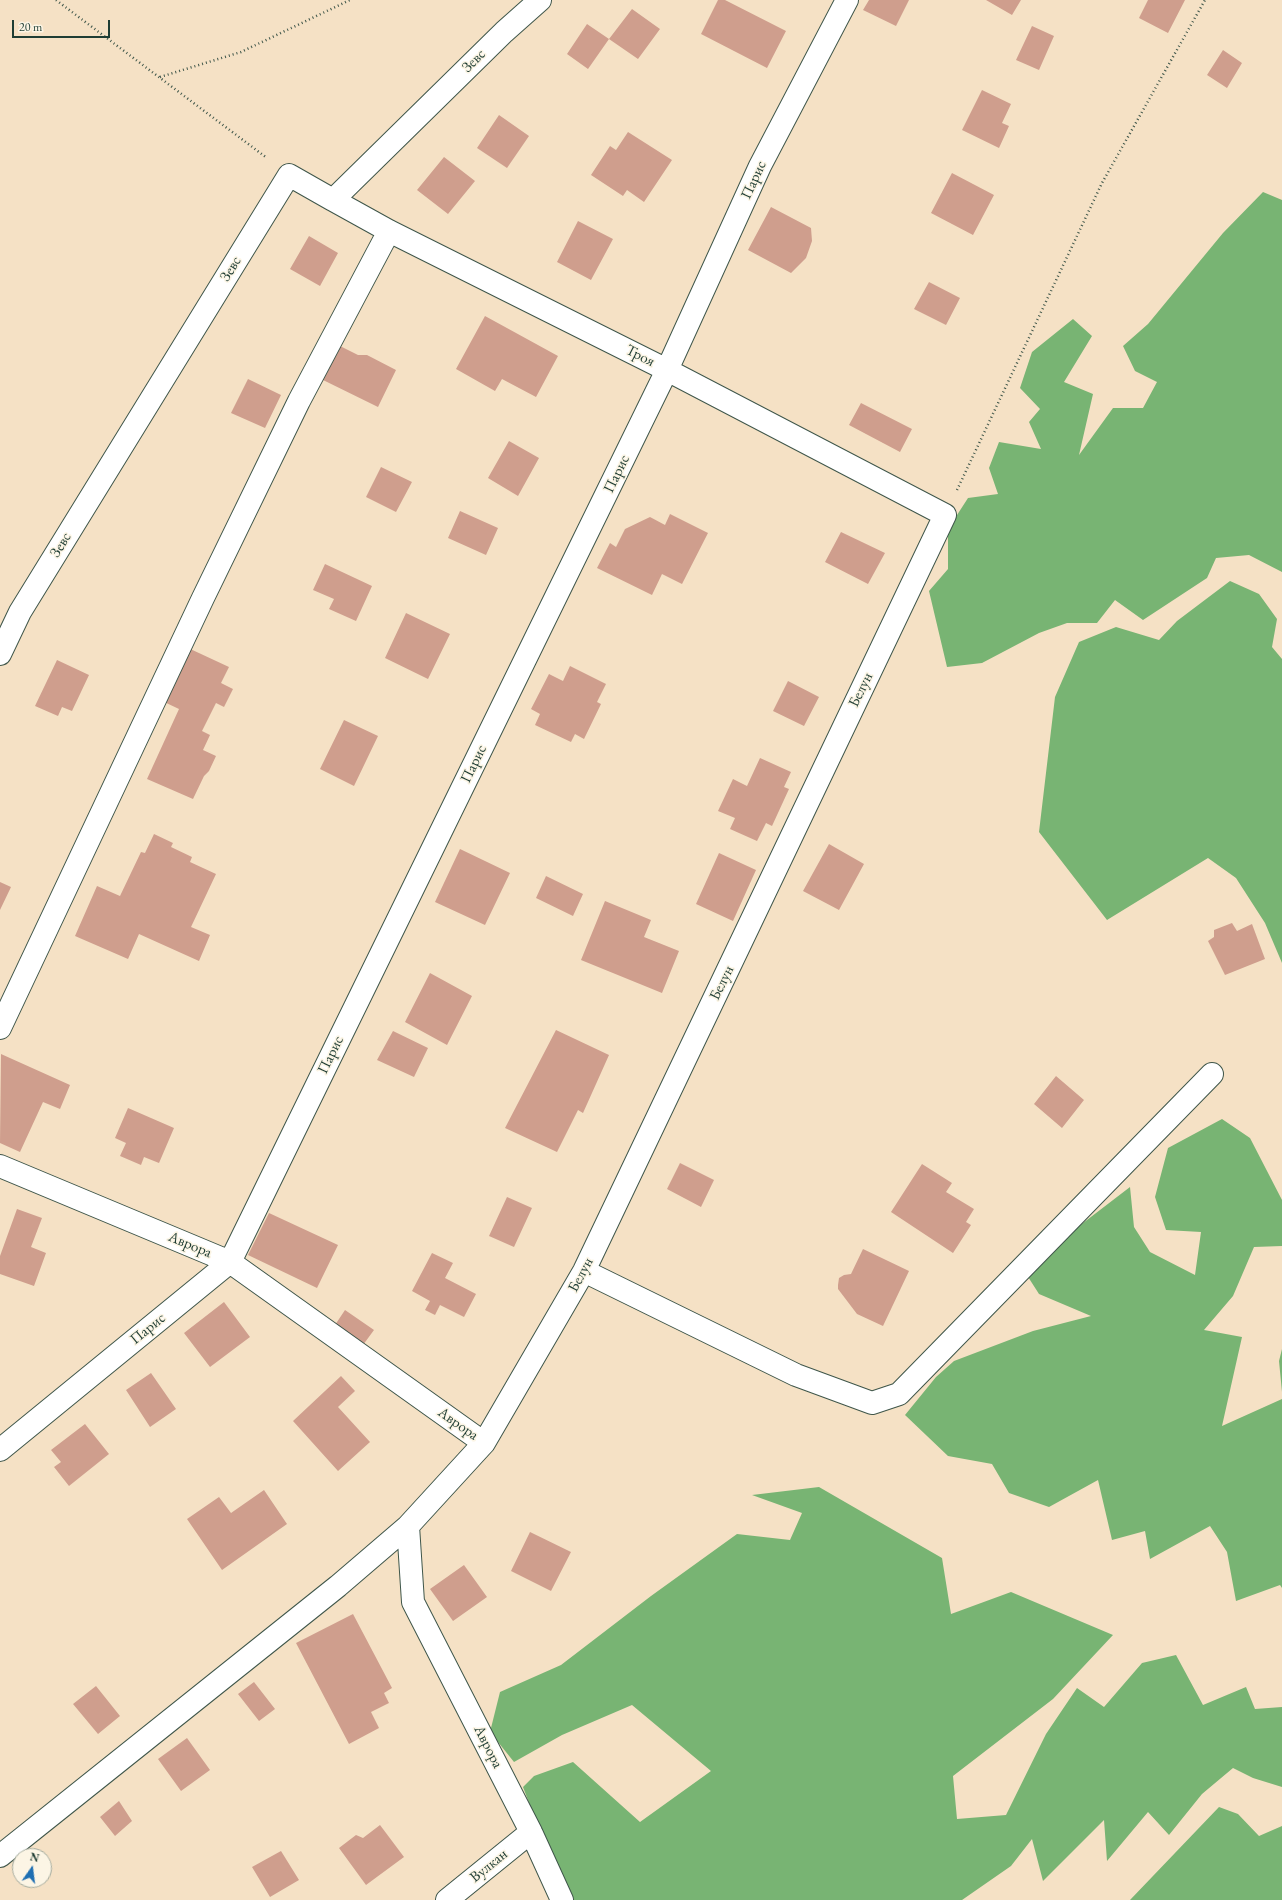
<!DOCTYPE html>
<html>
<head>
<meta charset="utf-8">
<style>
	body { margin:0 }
	#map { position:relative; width:1282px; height:1900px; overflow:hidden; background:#f5e1c5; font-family:"EB Garamond",serif }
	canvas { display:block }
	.north { position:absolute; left:12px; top:1848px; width:40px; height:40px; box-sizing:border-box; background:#fcf5e5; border:1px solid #a4ab9e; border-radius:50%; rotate:14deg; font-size:11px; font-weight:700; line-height:16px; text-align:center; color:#1f3d34 }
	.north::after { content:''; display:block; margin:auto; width:14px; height:18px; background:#1f6fb2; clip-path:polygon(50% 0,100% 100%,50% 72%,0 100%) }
	.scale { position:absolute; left:12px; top:20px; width:98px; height:18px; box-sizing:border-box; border:2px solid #1f3d34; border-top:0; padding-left:5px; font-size:12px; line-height:14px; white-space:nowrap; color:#1f3d34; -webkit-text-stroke:3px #fcf5e5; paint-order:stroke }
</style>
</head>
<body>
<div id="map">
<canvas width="1282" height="1900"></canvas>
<div class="north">N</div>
<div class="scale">20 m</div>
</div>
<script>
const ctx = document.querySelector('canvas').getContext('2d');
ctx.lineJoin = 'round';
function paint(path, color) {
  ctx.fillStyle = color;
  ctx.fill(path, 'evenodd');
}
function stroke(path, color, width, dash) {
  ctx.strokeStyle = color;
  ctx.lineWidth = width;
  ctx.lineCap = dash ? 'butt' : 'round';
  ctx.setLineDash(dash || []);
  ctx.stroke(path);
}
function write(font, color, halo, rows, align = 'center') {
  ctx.font = font + ' "EB Garamond",serif';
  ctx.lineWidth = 3;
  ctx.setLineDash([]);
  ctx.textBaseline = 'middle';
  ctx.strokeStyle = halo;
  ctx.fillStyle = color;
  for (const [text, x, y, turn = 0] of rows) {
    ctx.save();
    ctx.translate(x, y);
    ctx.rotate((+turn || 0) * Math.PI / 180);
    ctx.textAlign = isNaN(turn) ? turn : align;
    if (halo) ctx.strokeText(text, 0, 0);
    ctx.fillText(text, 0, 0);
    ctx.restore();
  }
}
paint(new Path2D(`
	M1263,192L1282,200V572L1249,555L1216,558L1207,578L1143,620L1115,600L1097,623H1067L1039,633L982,663L947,667L929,591L948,569V529L968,498L998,494L989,468L999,442L1041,449L1029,422L1040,409L1020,388L1032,352L1073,319L1092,336L1064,382L1093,394L1079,455L1113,408H1143L1157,382L1135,371L1123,346L1148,324L1223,233Z
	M1230,581L1259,594L1277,619L1272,647L1282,659V963L1265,923L1236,878L1208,858L1107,920L1039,832L1055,697L1079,642L1116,627L1159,640L1177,621Z
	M1222,1119L1250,1138L1282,1200V1246L1254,1247L1233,1296L1204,1330L1242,1337L1222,1426L1282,1399V1588L1280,1585L1236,1601L1227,1552L1210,1526L1150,1559L1145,1531L1112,1540L1098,1480L1049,1507L1009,1493L992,1464L948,1456L905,1415L936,1377L954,1361L1033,1331L1091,1316L1039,1294L1023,1269L1130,1187L1134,1227L1150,1252L1195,1275L1201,1232L1166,1230L1155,1197L1168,1148Z
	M1282,1349V1392L1279,1361Z
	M819,1487L942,1558L951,1614L1011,1592L1113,1635L1053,1699L953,1776L957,1819L1006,1815L1046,1734L1077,1688L1104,1707L1142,1663L1176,1655L1203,1705L1246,1687L1255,1709L1282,1707V1787L1253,1778L1233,1768L1202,1794L1169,1835L1148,1812L1107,1861L1104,1820L1043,1881L1032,1839L1011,1866L962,1900H566L523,1787L534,1776L573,1762L640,1822L711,1771L632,1705L562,1735L514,1762L490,1732L500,1692L561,1665L651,1596L737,1534L790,1540L802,1513L752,1495Z
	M1219,1807L1238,1814L1259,1836L1282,1826V1900H1130Z`), '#78b473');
paint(new Path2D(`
	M718,0H725L786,31L767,68L701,34Z
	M869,0H909L896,26L863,10Z
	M986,0H1021L1012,15Z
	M1148,0H1185L1168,33L1139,18Z
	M632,9L660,29L638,59L609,39Z
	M587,24L609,39L588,69L567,54Z
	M1032,26L1054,36L1039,70L1016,60Z
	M1223,50L1242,63L1227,88L1207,75Z
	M982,90L1011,104L1002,123L1009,126L999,148L962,130Z
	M499,115L529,136L507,168L477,148Z
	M628,132L672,160L644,202L627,190L623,196L591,175L610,146L616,150Z
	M444,157L475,181L448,214L417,190Z
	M952,173L994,195L973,235L931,213Z
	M771,207L811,228L812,241L806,258L791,273L748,250Z
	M578,221L613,239L591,280L557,262Z
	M309,236L338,253L320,286L290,269Z
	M929,282L960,298L946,325L914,309Z
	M485,316L558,356L536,397L502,379L495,391L456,369Z
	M338,345L358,355H367L396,370L378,407L321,379Z
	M248,379L281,395L265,428L231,413Z
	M861,403L912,429L900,452L849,425Z
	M509,441L539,458L518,496L488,478Z
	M381,467L412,482L396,512L366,497Z
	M460,511L498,528L486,555L448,538Z
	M670,514L708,533L682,584L662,574L652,595L597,568L610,543L616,547L625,529L650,517L665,525Z
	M841,532L885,553L868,584L825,562Z
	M325,564L372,586L356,621L329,609L334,599L313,590Z
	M406,613L450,634L428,679L385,658Z
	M186,647L229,667L221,683L233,689L224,707L216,703L202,731L210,735L203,750L216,756L209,771L204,776L193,799L147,779L179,709L160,700Z
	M57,660L89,675L72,711L62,707L58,716L35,706Z
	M570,666L606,684L597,702L601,704L584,739L575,734L571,742L535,725L540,714L531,709L549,674L563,681Z
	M788,681L819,697L804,726L773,711Z
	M344,720L378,736L354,786L320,769Z
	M760,758L791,772L784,787L789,789L772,826L766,823L757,841L730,829L735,818L718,811L733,779L747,786Z
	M154,834L173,843L171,847L192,857L190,862L216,874L191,927L210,935L199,961L139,934L128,959L75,936L97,886L120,896L141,852L145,853Z
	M829,844L864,864L839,910L803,891Z
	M460,849L510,873L485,925L435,902Z
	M719,853L756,870L733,921L696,904Z
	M546,876L583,894L573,916L536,898Z
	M0,882L11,887L0,910Z
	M605,901L651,920L644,937L679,951L662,993L581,960Z
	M1232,923L1237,931L1252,924L1265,959L1225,975L1208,941L1214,937V930Z
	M430,973L472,996L447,1045L405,1022Z
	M556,1030L609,1055L583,1113L578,1110L557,1152L505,1128Z
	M393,1031L428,1048L414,1077L377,1060Z
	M1,1054L70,1085L60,1109L43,1102L20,1152L0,1143Z
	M1056,1076L1084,1100L1062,1128L1034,1104Z
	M128,1108L174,1128L159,1163L144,1157L141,1165L120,1156L126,1143L115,1138Z
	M680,1163L714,1180L701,1207L667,1189Z
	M922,1164L952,1183L946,1192L974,1209L966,1222L971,1225L953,1253L891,1212Z
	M507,1197L532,1208L514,1247L489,1236Z
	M17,1209L42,1218L31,1247L46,1253L34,1286L0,1274V1256Z
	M269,1213L338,1245L317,1288L248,1255Z
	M863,1249L909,1271L883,1326L857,1314L838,1289V1285L839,1278L844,1275L851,1274Z
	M432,1253L453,1263L445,1278L476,1294L464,1317L440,1305L435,1315L425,1310L430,1301L412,1291Z
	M224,1302L250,1337L210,1367L184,1333Z
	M345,1310L374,1330L363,1345L335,1325Z
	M151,1373L176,1409L150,1427L126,1390Z
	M341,1376L355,1391L338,1407L370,1442L338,1471L293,1421Z
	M85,1424L109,1454L69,1486L54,1467L61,1462L51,1450Z
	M264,1490L287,1524L222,1570L187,1519L219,1497L231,1513Z
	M530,1532L571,1552L551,1591L511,1571Z
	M464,1565L487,1597L453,1621L430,1589Z
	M353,1614L392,1688L384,1693L389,1703L371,1712L379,1728L349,1744L296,1643Z
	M254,1682L275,1709L259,1721L238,1694Z
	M96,1686L120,1716L98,1734L73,1704Z
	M187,1738L210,1770L181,1791L158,1759Z
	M119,1801L132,1821L115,1836L100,1817Z
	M380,1825L404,1857L366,1885L339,1848L356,1835L363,1838Z
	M281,1851L299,1880L270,1897L252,1867Z`), '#cf9e8d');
const minor = new Path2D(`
	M333,200L389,231L667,370L945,515L584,1271L484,1443L408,1526L413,1602L531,1832L562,1900
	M0,654L20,612L289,175L333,200L504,32L540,0
	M0,1028L203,598L299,401L389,231
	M0,1166L230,1262L484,1443
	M584,1271L796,1375L872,1403L899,1394L1212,1074
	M0,1450L230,1262L667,370L760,166L847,0
	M0,1856L338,1586L408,1526
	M447,1900L531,1832`);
stroke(minor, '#3f564a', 24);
stroke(new Path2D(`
	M56,0L267,158
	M160,77L241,52L350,0
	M957,490L1102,183L1205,0`), '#3f564a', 2.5, [1, 3]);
stroke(minor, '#fff', 22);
write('15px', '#1f3d34', '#fcf5e5', [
	["Зевс",474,61,-45],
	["Парис",754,180,-65],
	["Зевс",231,269,-58],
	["Троя",640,356,27],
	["Парис",617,474,-64],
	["Зевс",61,545,-58],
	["Белун",861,690,-64],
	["Парис",474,764,-64],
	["Белун",722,983,-64],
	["Парис",331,1055,-64],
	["Аврора",190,1245,23],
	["Белун",581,1275,-62],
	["Парис",148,1329,-39],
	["Аврора",458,1424,35],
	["Аврора",488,1747,63],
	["Вулкан",489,1866,-39]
]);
</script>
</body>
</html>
